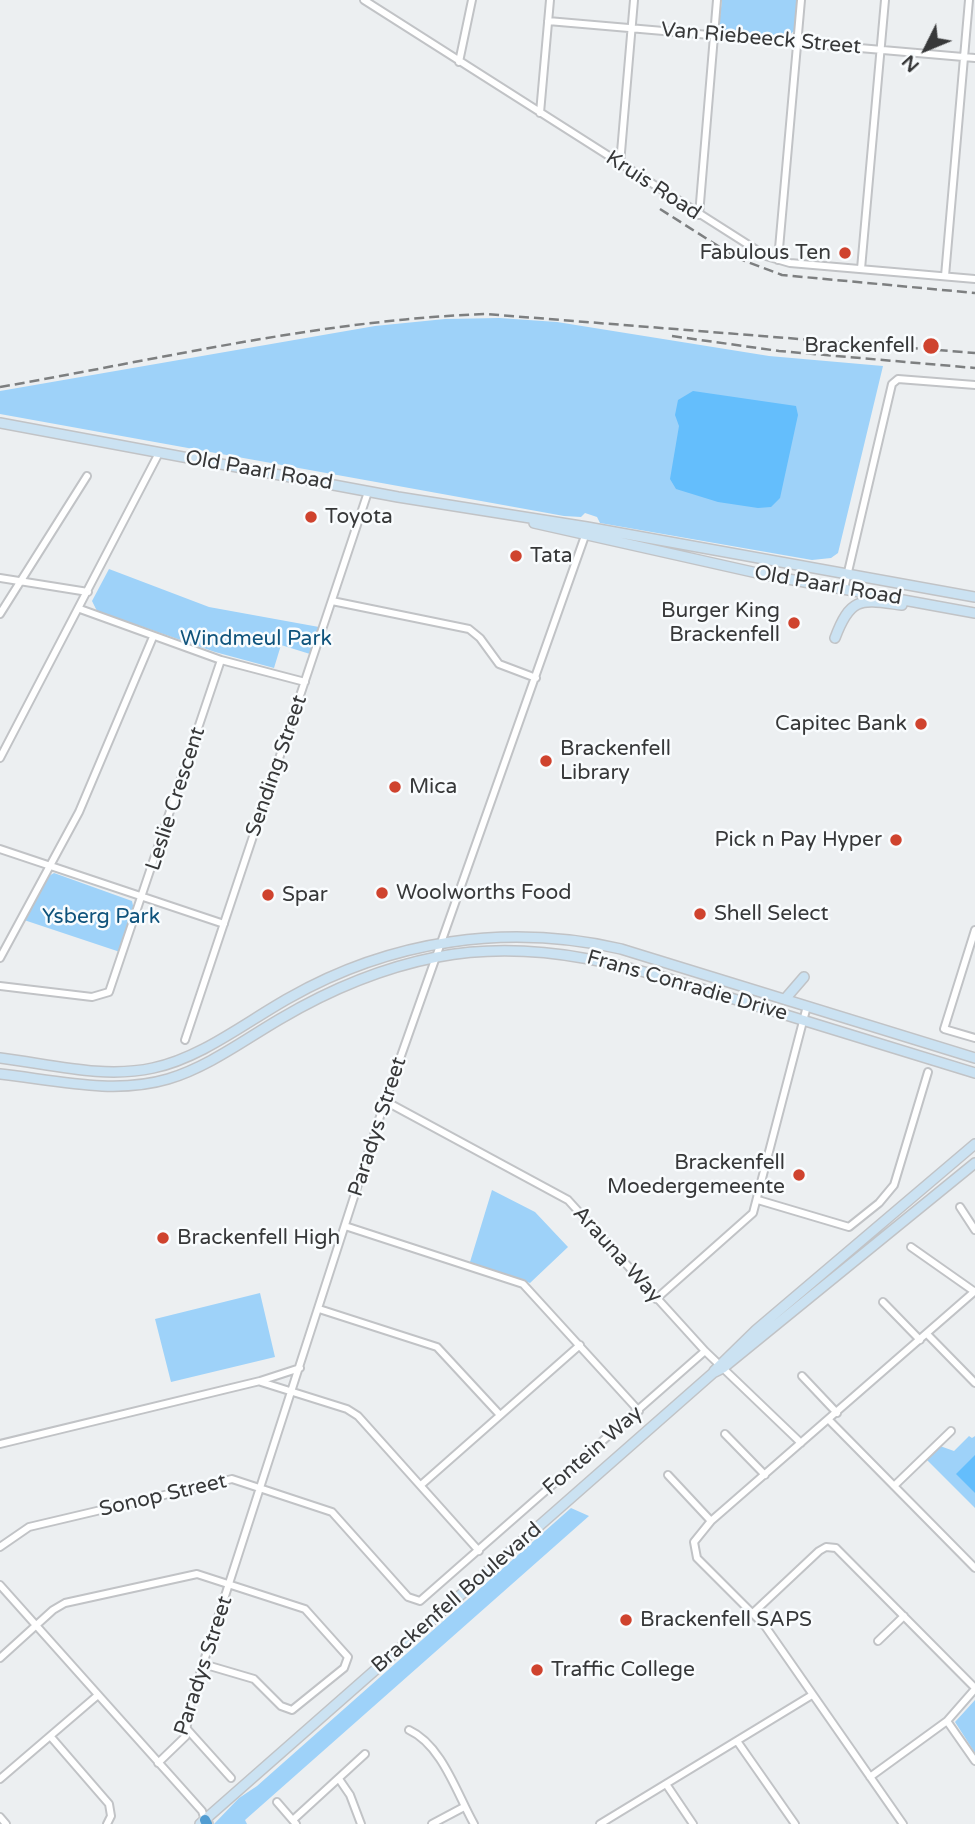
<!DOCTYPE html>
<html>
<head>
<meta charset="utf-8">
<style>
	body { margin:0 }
	#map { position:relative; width:975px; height:1824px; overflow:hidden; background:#eceff1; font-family:"Varela Round",sans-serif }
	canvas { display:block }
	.north { position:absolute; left:891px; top:14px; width:70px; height:70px; -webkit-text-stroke:5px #f9fcfe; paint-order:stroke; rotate:227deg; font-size:19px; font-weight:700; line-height:28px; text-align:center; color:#373839 }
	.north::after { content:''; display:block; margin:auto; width:24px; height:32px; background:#373839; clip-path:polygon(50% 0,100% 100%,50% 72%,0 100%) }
</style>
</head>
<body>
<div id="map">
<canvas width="975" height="1824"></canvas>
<div class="north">N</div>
</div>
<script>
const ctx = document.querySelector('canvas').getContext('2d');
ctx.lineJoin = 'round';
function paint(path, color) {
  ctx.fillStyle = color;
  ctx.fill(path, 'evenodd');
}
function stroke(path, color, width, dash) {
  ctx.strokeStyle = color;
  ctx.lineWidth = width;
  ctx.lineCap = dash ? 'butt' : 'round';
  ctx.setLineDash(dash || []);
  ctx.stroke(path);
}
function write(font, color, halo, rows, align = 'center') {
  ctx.font = font + ' "Varela Round",sans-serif';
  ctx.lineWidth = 5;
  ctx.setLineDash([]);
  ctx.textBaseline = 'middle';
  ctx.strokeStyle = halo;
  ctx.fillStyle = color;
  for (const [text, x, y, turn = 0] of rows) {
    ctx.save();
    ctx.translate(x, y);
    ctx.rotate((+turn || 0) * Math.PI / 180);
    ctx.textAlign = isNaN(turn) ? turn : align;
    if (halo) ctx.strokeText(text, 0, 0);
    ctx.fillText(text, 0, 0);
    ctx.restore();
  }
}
paint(new Path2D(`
	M722,0H797L794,31L787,37L724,31L719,24Z
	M499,318L557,322L769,356L883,366L838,553L831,558L812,560L600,523L597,517L585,513L581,517L564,516L0,414V391L375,326L445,319Z
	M109,569L209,607L319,627L310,654L281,645L274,668L215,652L97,611L92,601Z
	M54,873L132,901L134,910L120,952L24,920L47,877Z
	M492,1190L535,1212L568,1247L530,1283L470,1262Z
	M260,1293L275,1357L171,1382L155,1319Z
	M969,1436L972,1438L975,1436V1508L926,1459L940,1446L954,1451Z
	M571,1508L589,1516L245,1820L247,1824H214L239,1798L257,1786Z
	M975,1700V1753L955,1722Z`), '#9ed2f9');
paint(new Path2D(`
	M693,391L796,406L798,415L780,498L771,507L758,508L718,502L676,489L670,479L679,426L675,415L678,400Z
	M975,1455V1493L956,1474Z`), '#64befc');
const street = new Path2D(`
	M364,0L766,256L790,263L975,279
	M548,21L975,58
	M459,62L472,0
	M540,113L550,0
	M620,164L634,0
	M699,215L717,0
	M778,260L801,0
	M861,269L885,0
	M945,276L969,0
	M0,578L88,592
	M844,589L892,384L898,379L975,385
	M332,601L469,629L480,638L499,664L536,678
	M80,609L221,660L305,682
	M0,614L87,476
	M0,758L159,453
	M0,849L224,924
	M975,930L944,1029L975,1038
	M0,958L79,812L153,637
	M0,986L92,997L109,992L221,660
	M185,1040L368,492
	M385,1101L568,1200L705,1351L801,1443
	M758,1200L849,1227L879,1203L894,1185L928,1072
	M960,1207L975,1230
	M345,1226L523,1284L639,1411
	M911,1247L975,1292
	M656,1299L753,1213L807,1006
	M883,1302L920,1340
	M319,1309L437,1347L500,1415
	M927,1334L975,1383
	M802,1376L837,1413
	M261,1382L347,1409L358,1416L479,1551
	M829,1420L975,1568
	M725,1434L765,1475
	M0,1444L260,1381L300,1368
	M668,1475L711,1521
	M421,1485L580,1345
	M894,1486L951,1431
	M0,1547L29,1527L232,1479L332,1512L408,1597L420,1601L705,1351
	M0,1585L202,1811L205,1820
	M754,1612L819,1551L826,1547L836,1548L975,1688
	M878,1641L904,1616
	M0,1658L53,1610L65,1603L197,1574L305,1609L348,1657L344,1668L292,1710L281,1706L254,1679L203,1664
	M947,1721L975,1761
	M187,1729L231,1778
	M409,1730C442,1745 457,1794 474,1824
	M51,1737L109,1804L111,1816L107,1824
	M737,1741L795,1824
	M158,1763L186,1736L188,1713L203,1664L385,1101L586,533
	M870,1777L947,1721L975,1689
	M0,1779L98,1695
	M339,1779L350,1795L361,1824
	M666,1784L693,1824
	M277,1802L296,1824
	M0,1817L6,1824
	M294,1819L365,1754
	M432,1824L464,1807
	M600,1824L812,1695
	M903,1824L765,1626L697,1558L694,1542L711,1521L975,1291`);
const secondary = new Path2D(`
	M0,423L398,497L587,527L975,597
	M534,523L766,575L975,613
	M835,638C851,595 862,600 902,605
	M785,999L804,977
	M0,1058C50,1064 103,1079 153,1068C201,1058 246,1022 289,998C391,940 507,923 621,949L975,1058
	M0,1074C54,1080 114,1095 168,1079C208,1067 244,1040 280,1019C329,990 381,968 437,957C546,936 645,971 747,1003C823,1026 899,1050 975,1073
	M714,1371L756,1330L975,1144
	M200,1824L713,1373L723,1368L975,1163`);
const highway = new Path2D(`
	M205,1820L207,1824`);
stroke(street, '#c1c3c6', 10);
stroke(secondary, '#c1c3c6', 12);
stroke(highway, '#cbcbcc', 14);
stroke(street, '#fff', 6);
stroke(secondary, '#cbe2f2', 9);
stroke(highway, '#529dd2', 10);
stroke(new Path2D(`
	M660,209L737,258L782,275L975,293
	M672,336L779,351L975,368
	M0,387C161,359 322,320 486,314L975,353`), '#7d7f80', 2.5, [10, 5]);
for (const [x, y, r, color] of [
	[845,253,7,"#cf432e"],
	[931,346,9,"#cf432e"],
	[311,517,7,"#cf432e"],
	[516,556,7,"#cf432e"],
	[794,623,7,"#cf432e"],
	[921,724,7,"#cf432e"],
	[546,761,7,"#cf432e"],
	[395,787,7,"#cf432e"],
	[896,840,7,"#cf432e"],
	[382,893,7,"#cf432e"],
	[268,895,7,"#cf432e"],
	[700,914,7,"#cf432e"],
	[799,1175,7,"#cf432e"],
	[163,1238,7,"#cf432e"],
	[626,1620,7,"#cf432e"],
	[537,1670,7,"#cf432e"]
]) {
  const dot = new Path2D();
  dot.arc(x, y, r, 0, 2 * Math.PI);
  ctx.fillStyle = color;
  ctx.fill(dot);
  stroke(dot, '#f9fcfe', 2.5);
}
write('21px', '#373839', '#f9fcfe', [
	["Van Riebeeck Street",761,39,5],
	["Kruis Road",653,186,33],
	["Old Paarl Road",259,471,10],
	["Old Paarl Road",828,586,10],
	["Sending Street",277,766,-71],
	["Leslie Crescent",176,799,-72],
	["Frans Conradie Drive",687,986,16],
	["Paradys Street",378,1127,-72],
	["Arauna Way",617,1255,48],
	["Fontein Way",593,1451,-41],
	["Sonop Street",163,1496,-13],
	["Brackenfell Boulevard",457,1598,-41],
	["Paradys Street",204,1666,-72]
]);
write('21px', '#373839', '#f9fcfe', [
	["Fabulous Ten",831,253,"right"],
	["Brackenfell",915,346,"right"],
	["Toyota",325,517],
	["Tata",530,556],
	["Burger King",780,611,"right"],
	["Brackenfell",780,635,"right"],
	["Capitec Bank",907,724,"right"],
	["Brackenfell",560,749],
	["Library",560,773],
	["Mica",409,787],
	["Pick n Pay Hyper",882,840,"right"],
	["Woolworths Food",396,893],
	["Spar",282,895],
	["Shell Select",714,914],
	["Brackenfell",785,1163,"right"],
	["Moedergemeente",785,1187,"right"],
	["Brackenfell High",177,1238],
	["Brackenfell SAPS",640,1620],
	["Traffic College",551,1670]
], 'left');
write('21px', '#0f537c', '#f9fcfe', [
	["Windmeul Park",256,639],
	["Ysberg Park",101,917]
]);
</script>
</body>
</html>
